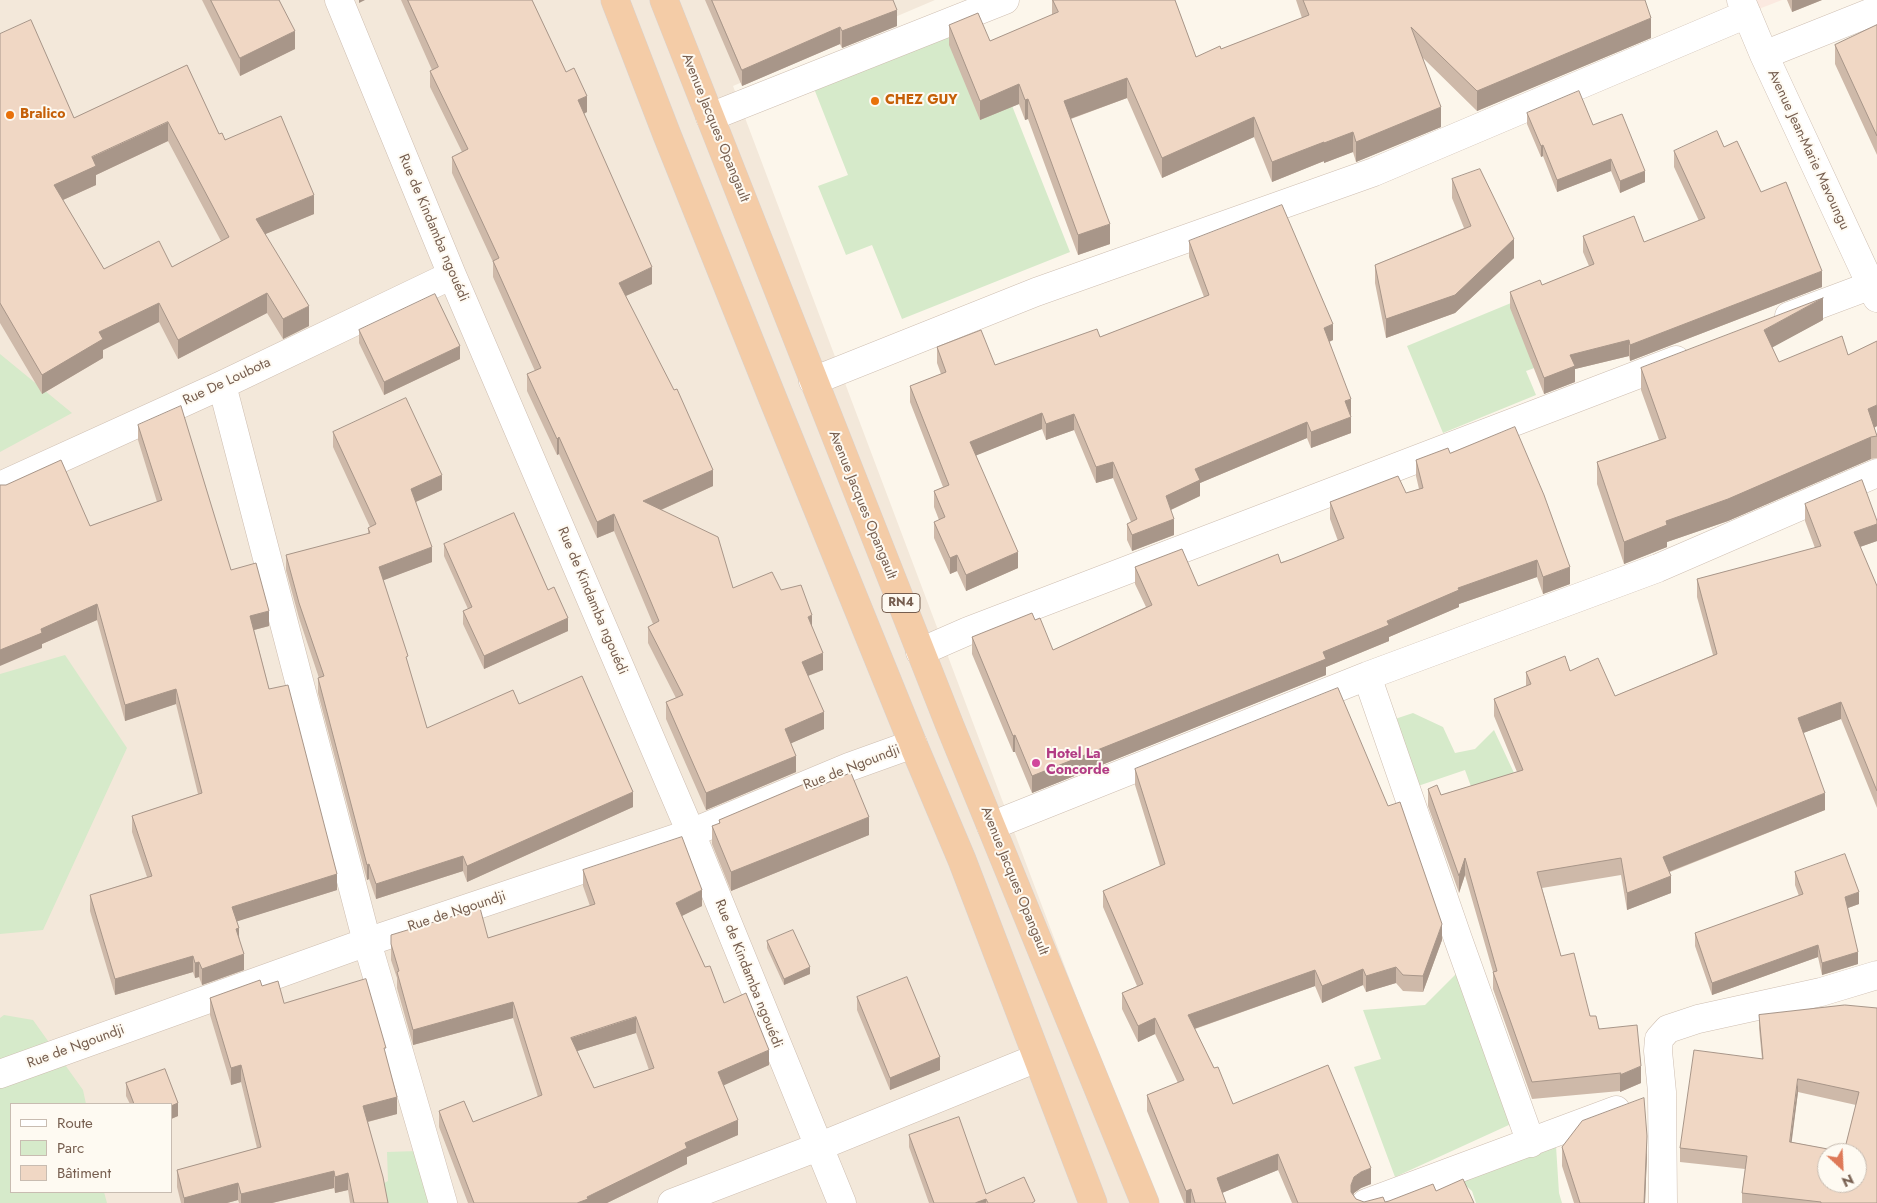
<!DOCTYPE html>
<html>
<head>
<meta charset="utf-8">
<style>
	body { margin:0 }
	#map { position:relative; width:1877px; height:1203px; overflow:hidden; background:#fcf6eb; font-family:Jost,sans-serif }
	canvas { display:block }
	.legend { position:absolute; left:10px; top:1103px; width:162px; height:90px; box-sizing:border-box; background:#fefaf2; border:1px solid #c8bcb1; margin:0; padding:6px 9px; list-style:none; font-size:15px; color:#765e4f }
	.legend li { display:flex; align-items:center; gap:10px; height:25px }
	.legend b { width:25px; border:1px solid #c8bcb1 }
	.north { position:absolute; left:1817px; top:1143px; width:50px; height:50px; box-sizing:border-box; background:#fefaf2; border:1px solid #c8bcb1; border-radius:50%; rotate:155deg; font-size:14px; font-weight:700; line-height:20px; text-align:center; color:#765e4f }
	.north::after { content:''; display:block; margin:auto; width:18px; height:22px; background:#de7958; clip-path:polygon(50% 0,100% 100%,50% 72%,0 100%) }
</style>
</head>
<body>
<div id="map">
<canvas width="1877" height="1203"></canvas>
<ul class="legend">
<li><b style="height:6px;background:#fff"></b>Route</li>
<li><b style="height:14px;background:#d6eaca"></b>Parc</li>
<li><b style="height:14px;background:#f0d7c4"></b>Bâtiment</li>
</ul>
<div class="north">N</div>
</div>
<script>
const ctx = document.querySelector('canvas').getContext('2d');
ctx.lineJoin = 'round';
function paint(path, color) {
  ctx.fillStyle = color;
  ctx.fill(path, 'evenodd');
}
function stroke(path, color, width, dash) {
  ctx.strokeStyle = color;
  ctx.lineWidth = width;
  ctx.lineCap = dash ? 'butt' : 'round';
  ctx.setLineDash(dash || []);
  ctx.stroke(path);
}
function write(font, color, halo, rows, align = 'center') {
  ctx.font = font + ' Jost,sans-serif';
  ctx.lineWidth = 4;
  ctx.setLineDash([]);
  ctx.textBaseline = 'middle';
  ctx.strokeStyle = halo;
  ctx.fillStyle = color;
  for (const [text, x, y, turn = 0] of rows) {
    ctx.save();
    ctx.translate(x, y);
    ctx.rotate((+turn || 0) * Math.PI / 180);
    ctx.textAlign = isNaN(turn) ? turn : align;
    if (halo) ctx.strokeText(text, 0, 0);
    ctx.fillText(text, 0, 0);
    ctx.restore();
  }
}
paint(new Path2D(`
	M0,0H935L733,86L1154,1203H0ZM11,1104H171V1192H11Z`), '#f3e8da');
paint(new Path2D(`
	M1731,0H1782L1738,17Z`), '#fbe9e0');
paint(new Path2D(`
	M978,20L1070,252L902,319L872,245L846,255L818,186L848,175L813,86Z
	M1511,303L1537,367L1526,371L1536,395L1443,433L1407,346Z
	M0,354L72,413L0,452Z
	M65,655L127,748L43,930L0,934V674Z
	M1413,713L1443,727L1455,753L1475,749L1494,730L1515,775L1473,792L1465,770L1415,787L1389,721Z
	M1457,973L1511,1124L1395,1177L1354,1067L1381,1059L1363,1010L1425,1005Z
	M4,1015L33,1020L83,1090L86,1104H11V1192H104L107,1203H0V1018Z
	M1556,1146L1559,1193L1562,1203H1476L1472,1191L1456,1177Z
	M417,1151L435,1203H376L374,1189L388,1181L387,1152Z`), '#d6eaca');
const minor = new Path2D(`
	M339,0L452,275L691,833L842,1203
	M1741,0L1764,55L1877,298
	M1764,55L1877,10
	M710,117L1005,0
	M1789,316L1877,283
	M813,381L1036,292L1374,172L1747,14
	M222,385L367,942L443,1203
	M0,486L222,385L452,275
	M920,652L968,631L1676,360
	M1367,676L1458,939L1531,1143
	M991,826L1367,676L1658,568L1877,473
	M0,1074L367,942L691,833L849,767L913,744
	M672,1203L818,1147L1037,1058
	M1366,1203L1616,1110
	M1663,1203L1662,1092L1658,1051L1659,1039L1668,1029L1698,1019L1821,992L1877,975`);
const trunk = new Path2D(`
	M615,0L667,135L773,399L913,744L962,860L1093,1203
	M664,0L950,726L1145,1203`);
stroke(minor, '#cebeb1', 29);
stroke(trunk, '#d9d2ce', 29);
stroke(minor, '#fff', 28);
stroke(trunk, '#f4cca7', 28);
paint(new Path2D(`
	M202,0H279L295,49L240,76Z
	M401,0H532L566,72L587,112L584,114L652,284L626,296L713,486L661,510L733,588L781,590L812,628L823,670L808,676L824,729L791,743L796,772L706,810L666,719V702L676,698L648,643V627L653,624L614,531L597,538L559,454L557,455L527,391V374L535,371L493,277V262L452,173V157L462,152L430,87V71L432,70Z
	M705,0H893L897,26L842,48L840,44L742,86Z
	M1052,0H1175L1196,57L1221,49L1302,18L1296,0H1645L1651,38L1477,111L1423,58L1441,127L1356,162L1353,152L1324,163V161L1272,182L1254,137L1162,178L1127,98L1071,119L1110,244L1078,255L1028,119L1025,120L1019,104L980,120L949,45V25L990,41L1052,15Z
	M1787,0H1822L1792,12Z
	M1877,25V155L1835,64V45Z
	M0,34L74,118L187,65L219,134L314,214L265,234L309,326L283,339L267,313L178,359L159,322L103,350V358L42,394L0,323ZM168,141L221,241L172,267L104,269L63,200L96,185V175Z
	M1527,113L1593,125L1645,182L1620,193L1611,171L1557,192L1543,156L1541,157L1527,124Z
	M1724,147L1761,192L1822,287L1630,361L1629,356L1575,369V382L1544,394L1510,308V292L1542,285L1589,266L1583,252V236L1644,242L1699,221L1674,167V151Z
	M1452,179L1514,258L1455,313L1386,338L1375,283V265L1464,228L1452,198Z
	M1189,241L1333,340L1329,342L1351,415H1350L1351,433L1311,448L1307,438L1200,483V496L1171,510L1174,535L1132,551L1127,540V524L1131,522L1113,478L1096,483L1074,430L1046,440L1042,429L976,455L1018,568L966,591L957,571L950,574L934,538V522L939,520L934,507V491L943,487L910,402V386L941,374L937,363V347L995,365L1100,337L1204,297L1189,257Z
	M1823,320L1772,347L1779,362L1848,355L1877,341V426L1874,428L1877,435V458L1871,459L1728,521L1667,542V547L1624,564L1597,484V462L1659,440L1641,390V368Z
	M359,330L460,359L384,395L359,343Z
	M138,425L231,570L269,626L254,630L269,689L337,890L237,921L244,970L202,985L199,977L195,978L193,972L115,995L90,911V895L147,877L132,832V816L198,794L176,704L125,721L97,620L42,644V648L6,485L90,526L157,502L138,440Z
	M333,432L442,490L416,502L432,562L383,580L427,728L519,704L633,807L467,882L463,871L376,899L369,879L367,880L318,693V678H319L299,618L286,570V555L368,534V528L370,527L333,447Z
	M1450,453L1570,584L1543,594L1537,577L1459,604V607L1389,637V641L1326,667V675L1032,793L1015,752H1013L972,654V637L1035,620L1053,650L1146,607L1135,584V567L1198,586L1292,559L1338,541L1330,519V502L1406,493L1419,489L1416,476V460Z
	M1805,504L1877,521V541L1860,547L1877,586V808L1841,719L1803,733L1825,810L1670,872L1671,893L1627,910L1621,875L1542,888L1561,956L1590,1016L1641,1083L1620,1092V1091L1532,1099L1493,989V972L1465,875L1459,893L1428,806V789L1441,795L1517,772L1494,716V699L1526,686V672L1570,671L1615,696L1713,655L1697,597V579L1815,548L1805,521Z
	M444,544L548,590L568,631L484,669L463,624V611L468,609L444,556Z
	M1135,769L1442,940L1423,992L1403,991L1396,983L1366,992L1363,985L1322,1003L1315,986L1195,1029L1214,1068L1233,1104L1371,1184L1361,1188L1354,1193L1353,1195L1356,1199L1364,1202H1385L1436,1191L1474,1203H1292L1278,1170L1222,1193L1226,1203H1184L1147,1111V1095L1178,1083L1155,1034L1138,1042L1122,1009V993L1137,986L1103,907V891L1160,866L1135,785Z
	M812,789L869,835L731,891L712,844V826L719,824V820Z
	M583,870L702,906L681,916L705,967L724,1003L769,1065L723,1085L738,1135L687,1157V1164L607,1203H468L439,1127V1111L473,1122L538,1097L513,1018L413,1045L397,988V978L391,960V935L488,938L590,906L583,886ZM636,1033L649,1070L594,1088L577,1051Z
	M1795,872L1859,904L1848,908L1858,964L1822,975L1818,957L1712,995L1695,946V933L1799,896L1795,885Z
	M767,941L810,974L784,985L767,948Z
	M262,986L284,1003L386,1057L397,1114L368,1122L388,1203H350L348,1190L335,1193L334,1188L272,1203H239L238,1200L227,1203H181L177,1187V1170L257,1148L241,1082L231,1085L210,1015V998Z
	M857,997L940,1070L890,1090L857,1010Z
	M1845,1005L1877,1203H1742V1193L1745,1169L1680,1162V1148L1762,1059L1759,1028V1015ZM1798,1092L1856,1105L1844,1152L1791,1142Z
	M165,1069L178,1103V1116L171,1119V1104H130L126,1096V1083Z
	M909,1135L986,1194L1035,1203H929L909,1147Z
	M1562,1147L1647,1154L1645,1203H1574L1562,1166Z`), '#ceb9a9');
paint(new Path2D(`
	M359,0H365L359,3Z
	M1792,0H1822L1792,12Z
	M897,10V26L842,48V31Z
	M1651,18V38L1477,111V91Z
	M840,27V44L742,86V70Z
	M295,31V49L240,76V58Z
	M1127,78V98L1064,121V101Z
	M1019,84V104L980,120V101Z
	M587,96V112L578,116V100Z
	M1028,99V119L1025,120V100Z
	M1441,107V127L1356,162V142Z
	M1254,117V137L1162,178V158Z
	M168,122V141L96,175V185L54,204V185L92,157Z
	M1353,132V152L1324,163V143Z
	M1324,142V161L1272,182V162Z
	M1543,145V156L1541,157V146Z
	M1611,159V171L1557,192V180Z
	M1645,171V182L1620,193V181Z
	M314,195V214L256,238V219Z
	M1110,224V244L1078,255V235Z
	M1514,239V258L1455,313L1386,338V319Z
	M652,267V284L619,299V283Z
	M1822,271V287L1630,361V345Z
	M267,293V313L178,359V340Z
	M1823,298V320L1764,352V330Z
	M159,303V322L103,350V358L42,394V375L99,332Z
	M309,306V326L283,339V319Z
	M1333,324V340L1324,344V328Z
	M1629,340V356L1575,369V382L1544,394V378L1570,355Z
	M460,346V359L384,395V382Z
	M1351,399V415L1345,417V401Z
	M1877,405V426L1868,431V409Z
	M1042,413V429L970,458V442Z
	M1074,414V430L1046,440V424Z
	M1351,417V433L1311,448V432Z
	M1307,422V438L1200,483V496L1166,512V496L1195,469Z
	M559,437V454L557,455V439Z
	M1871,437V459L1728,521L1667,542V547L1624,564V542L1666,521Z
	M1113,462V478L1096,483V467Z
	M713,470V486L643,518V501Z
	M442,475V490L411,504V489Z
	M614,514V531L597,538V522Z
	M1174,519V535L1132,551V535Z
	M1877,524V541L1854,549V532Z
	M432,547V562L379,582V567Z
	M1018,552V568L966,591V575Z
	M957,555V571L950,574V558Z
	M1537,560V577L1459,604V607L1389,637V641L1326,667V675L1032,793V776L1323,652L1458,588Z
	M1570,567V584L1543,594V577Z
	M97,604V620L42,644V648L0,666V650L41,629Z
	M269,611V626L250,631V616Z
	M812,615V631L808,617Z
	M568,618V631L484,669V656Z
	M823,653V670L802,678V662Z
	M176,689V704L125,721V705Z
	M1841,702V719L1798,735V718Z
	M824,712V729L785,746V729Z
	M1015,735V752H1013V736Z
	M796,756V772L706,810V793Z
	M633,792V807L467,882V866Z
	M1825,793V810L1663,874V857Z
	M869,817V835L731,891V872Z
	M463,856V871L376,899V884Z
	M1465,858V875L1459,893V876Z
	M369,864V879L367,880V865Z
	M337,874V890L232,923V907Z
	M1671,876V893L1627,910V893Z
	M702,890V906L676,919V903Z
	M1859,892V904L1845,909V897Z
	M1442,924V940L1423,992V976Z
	M239,928V943L236,929Z
	M1818,945V957L1712,995V983Z
	M1858,952V964L1822,975V963Z
	M244,954V970L202,985V969Z
	M193,956V972L115,995V979Z
	M199,962V977L195,978V963Z
	M810,967V974L784,985V979Z
	M1396,967V983L1366,992V976Z
	M1363,969V985L1322,1003V986Z
	M1315,970V986L1188,1031V1015Z
	M513,1002V1018L413,1045V1030Z
	M636,1017V1033L571,1053V1038Z
	M1155,1018V1034L1138,1042V1026Z
	M769,1050V1065L718,1088V1072Z
	M940,1057V1070L890,1090V1078Z
	M241,1065V1082L231,1085V1068Z
	M1641,1066V1083L1620,1092V1075Z
	M1798,1079V1092L1790,1155V1142Z
	M397,1097V1114L363,1123V1106Z
	M178,1103V1116L171,1119V1106Z
	M738,1120V1135L687,1157V1164L607,1203H577L685,1143Z
	M1647,1136V1154L1645,1203H1644Z
	M1278,1154V1170L1217,1195V1178Z
	M1371,1168V1184L1361,1188L1354,1193L1351,1201V1185L1354,1177L1361,1172Z
	M334,1171V1188L272,1203H241V1194Z
	M348,1173V1190L335,1193V1177Z
	M238,1183V1200L227,1203H184V1198Z
	M1191,1189V1203H1186V1191Z
	M986,1199V1203H975Z`), '#a89689');
const building = new Path2D(`
	M211,0H279L295,31L240,58Z
	M408,0H532L566,72L574,68L587,96L578,100L652,267L619,283L674,390L677,389L713,470L643,501L718,537L733,588L772,572L781,590L801,585L812,615L808,617L823,653L802,662L824,712L785,729L796,756L706,793L666,702L683,695L648,627L659,621L614,514L597,522L559,437L557,439L527,374L541,368L493,261L499,258L452,157L468,149L430,71L438,67Z
	M712,0H893L897,10L842,31L840,27L742,70Z
	M1053,0H1175L1196,57L1220,46L1221,49L1309,15L1303,0H1645L1651,18L1477,91L1411,27L1441,107L1356,142L1353,132L1324,143V142L1272,162L1254,117L1162,158L1127,78L1064,101L1110,224L1078,235L1028,99L1025,100L1019,84L980,101L949,25L978,13L990,41L1058,12Z
	M31,20L74,118L187,65L219,134L222,133L225,140L281,116L314,195L256,219L309,306L283,319L267,293L178,340L159,303L99,332L103,339L42,375L0,303V34ZM168,122L229,237L172,267L159,241L104,269L54,185L96,166L92,157Z
	M1877,25V136L1835,45Z
	M1579,91L1593,125L1622,114L1645,171L1620,181L1611,159L1557,180L1543,145L1541,146L1527,113Z
	M1717,131L1724,147L1737,141L1761,192L1786,182L1822,271L1630,345L1629,340L1570,355L1575,366L1544,378L1510,292L1540,280L1542,285L1594,264L1583,236L1634,216L1644,242L1705,218L1674,151Z
	M1480,169L1514,239L1455,295L1386,319L1375,265L1471,226L1452,179Z
	M1282,205L1333,324L1324,328L1351,399L1345,401L1351,417L1311,432L1307,422L1195,469L1200,480L1166,496L1174,519L1132,535L1127,524L1137,519L1113,462L1096,467L1074,414L1046,424L1042,413L970,442L1018,552L966,575L957,555L950,558L934,522L945,517L934,491L949,485L910,386L946,372L937,347L981,330L995,365L1097,329L1100,337L1209,295L1189,241Z
	M435,294L460,346L384,382L359,330Z
	M1823,298L1764,330L1779,362L1842,336L1848,355L1877,341V405L1868,409L1877,436L1871,437L1728,499L1666,521L1667,525L1624,542L1597,462L1666,438L1641,368Z
	M406,398L442,475L411,489L432,547L379,567L408,656L406,657L427,728L513,690L519,704L582,676L633,792L467,866L463,856L376,884L369,864L367,865L318,678L324,676L299,603L286,555L370,533L368,528L376,524L333,432Z
	M181,406L231,570L256,563L269,611L250,616L269,689L288,685L337,874L232,907L239,928L236,929L244,954L202,969L199,962L195,963L193,956L115,979L90,895L152,876L132,816L202,793L176,689L125,705L97,604L41,629L42,633L0,650V485H6L61,460L90,526L162,500L138,425Z
	M1515,427L1544,495L1570,567L1543,577L1537,560L1458,588L1459,590L1387,621L1389,625L1323,652L1326,659L1032,776L1015,735L1013,736L972,637L1032,613L1035,620L1040,618L1053,650L1152,605L1135,567L1182,549L1198,586L1278,554L1281,563L1292,559L1344,538L1330,502L1398,476L1406,493L1423,488L1416,460L1448,448L1450,453Z
	M1862,480L1877,521V524L1854,532L1877,586V791L1841,702L1798,718L1825,793L1663,857L1671,876L1627,893L1621,858L1537,872L1561,956L1574,953L1590,1016H1596L1599,1029L1637,1025L1641,1066L1620,1075L1621,1073L1532,1082L1493,972L1497,971L1465,858L1459,876L1428,789L1437,785L1441,795L1523,770L1494,699L1531,684L1526,672L1565,656L1570,671L1598,658L1615,696L1717,654L1697,579L1821,546L1805,504Z
	M514,513L548,590L554,587L568,618L484,656L463,611L472,607L444,544Z
	M1338,688L1388,806L1400,802L1442,924L1423,976L1403,975L1396,967L1366,976L1363,969L1322,986L1315,970L1188,1015L1214,1068L1218,1067L1233,1104L1328,1065L1371,1168L1361,1172L1354,1177L1351,1185V1192L1356,1199L1364,1202L1383,1197L1385,1202L1389,1201L1433,1184L1436,1191L1463,1179L1474,1203H1298L1278,1154L1217,1178L1226,1203H1195L1191,1189L1186,1191L1147,1095L1184,1080L1155,1018L1138,1026L1122,993L1143,984L1103,891L1165,864L1135,769Z
	M851,773L869,817L731,872L712,826L720,823L719,820L809,782L812,789Z
	M682,837L702,890L676,903L705,967L710,966L724,1003L746,993L769,1050L718,1072L738,1120L685,1143L687,1148L587,1197L588,1199L577,1203H474L439,1111L464,1101L473,1122L542,1095L513,1002L413,1030L397,972L399,971L391,944V935L480,908L488,938L595,904L583,870ZM636,1017L654,1068L594,1088L571,1038Z
	M1845,854L1859,892L1845,897L1858,952L1822,963L1818,945L1712,983L1695,933L1803,894L1795,872Z
	M793,930L810,967L784,979L767,941Z
	M907,977L940,1057L890,1078L857,997Z
	M366,979L386,1048H384L397,1097L363,1106L383,1177L388,1203H354L348,1173L335,1177L334,1171L241,1194L238,1183L184,1198L177,1170L261,1147L241,1065L231,1068L210,998L260,980L262,986L278,981L284,1003Z
	M1845,1005L1877,1008V1203H1821V1202L1742,1193L1747,1156L1680,1148L1694,1050L1763,1059L1759,1015ZM1798,1079L1859,1092L1844,1152L1790,1142ZM1827,1153H1857V1183H1827Z
	M165,1069L178,1103L171,1106V1104H134L126,1083Z
	M1644,1098L1647,1136L1644,1203H1580L1562,1147L1582,1121Z
	M959,1117L986,1194L1024,1177L1035,1201L1032,1203H988L986,1199L975,1203H934L909,1135Z`);
paint(building, '#f0d7c4');
stroke(building, '#a89689', 1);
for (const [x, y, r, color] of [
	[875,101,5,"#e8710a"],
	[10,115,5,"#e8710a"],
	[1036,763,5,"#d1479c"]
]) {
  const dot = new Path2D();
  dot.arc(x, y, r, 0, 2 * Math.PI);
  ctx.fillStyle = color;
  ctx.fill(dot);
  stroke(dot, '#fefaf2', 2);
}
for (const [x, y, w] of [
	[901,603,38]
]) {
  const box = new Path2D();
  box.roundRect(x - w / 2, y - 9.5, w, 19, 4);
  ctx.fillStyle = '#fefaf2';
  ctx.fill(box);
  stroke(box, '#765e4f', 1);
}
write('bold 12px', '#765e4f', null, [
	["RN4",901,603]
]);
write('bold 14px', '#c56008', '#fefaf2', [
	["CHEZ GUY",885,101],
	["Bralico",20,115]
], 'left');
write('14px', '#765e4f', '#fefaf2', [
	["Avenue Jacques Opangault",715,128,68],
	["Avenue Jean-Marie Mavoungu",1808,150,65],
	["Rue de Kindamba ngouédi",433,228,67],
	["Rue De Loubota",227,382,-25],
	["Avenue Jacques Opangault",862,505,68],
	["Rue de Kindamba ngouédi",592,601,67],
	["Rue de Ngoundji",852,768,-21],
	["Avenue Jacques Opangault",1014,881,68],
	["Rue de Ngoundji",457,912,-18],
	["Rue de Kindamba ngouédi",748,974,68],
	["Rue de Ngoundji",76,1047,-20]
]);
write('bold 14px', '#b23c85', '#fefaf2', [
	["Hotel La",1046,755],
	["Concorde",1046,771]
], 'left');
</script>
</body>
</html>
